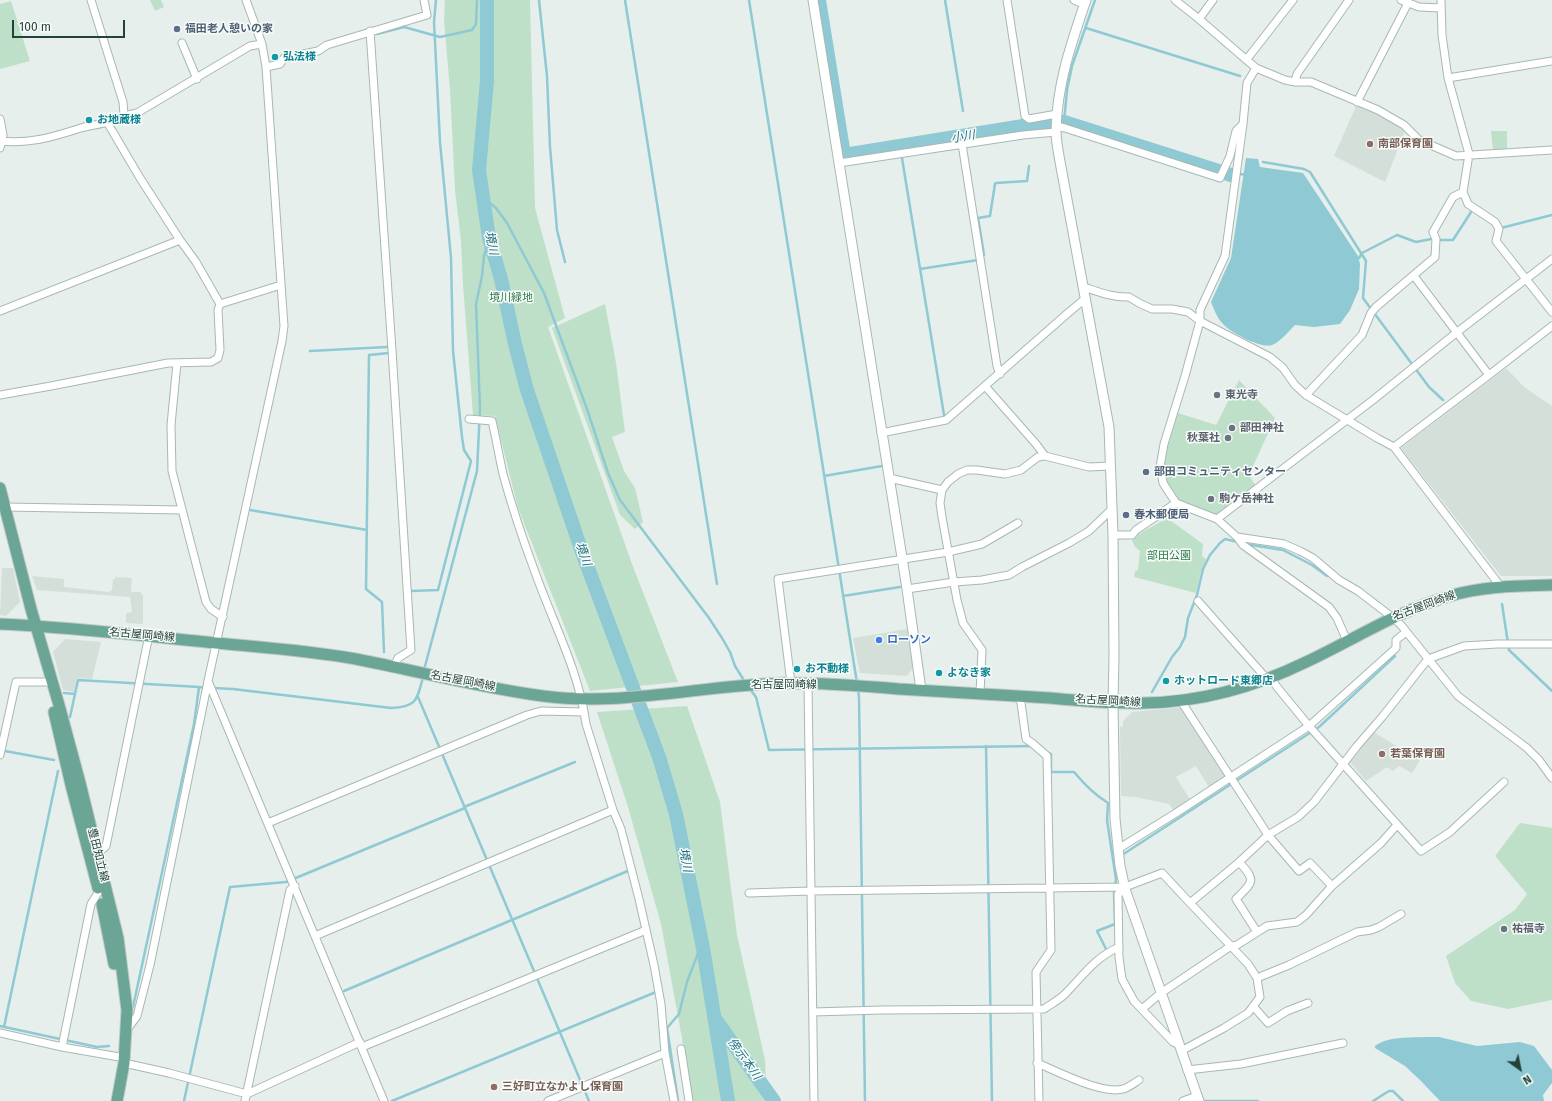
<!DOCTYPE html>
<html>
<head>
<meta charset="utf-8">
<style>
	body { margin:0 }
	#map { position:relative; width:1552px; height:1101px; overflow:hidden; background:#e6efeb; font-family:"Fira Sans",sans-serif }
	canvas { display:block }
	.north { position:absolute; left:1500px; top:1049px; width:40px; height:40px; -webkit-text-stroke:3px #f7fbf9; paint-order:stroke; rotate:147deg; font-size:11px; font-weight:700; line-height:16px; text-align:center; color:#24423a }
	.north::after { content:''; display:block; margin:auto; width:14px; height:18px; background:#24423a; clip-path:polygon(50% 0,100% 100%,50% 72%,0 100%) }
	.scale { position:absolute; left:12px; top:20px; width:113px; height:18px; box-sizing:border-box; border:2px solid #24423a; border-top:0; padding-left:5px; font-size:12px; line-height:14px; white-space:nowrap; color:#24423a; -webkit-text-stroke:3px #f7fbf9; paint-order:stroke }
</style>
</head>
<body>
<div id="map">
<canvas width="1552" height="1101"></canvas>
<div class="north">N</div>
<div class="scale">100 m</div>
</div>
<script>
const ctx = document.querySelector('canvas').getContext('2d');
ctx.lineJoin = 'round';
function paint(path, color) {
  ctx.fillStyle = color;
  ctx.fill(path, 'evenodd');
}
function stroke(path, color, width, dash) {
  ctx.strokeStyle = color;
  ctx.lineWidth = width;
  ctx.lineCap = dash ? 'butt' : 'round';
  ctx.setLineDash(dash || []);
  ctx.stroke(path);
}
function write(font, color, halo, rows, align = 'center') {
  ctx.font = font + ' "Fira Sans","Noto Sans JP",sans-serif';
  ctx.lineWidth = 3;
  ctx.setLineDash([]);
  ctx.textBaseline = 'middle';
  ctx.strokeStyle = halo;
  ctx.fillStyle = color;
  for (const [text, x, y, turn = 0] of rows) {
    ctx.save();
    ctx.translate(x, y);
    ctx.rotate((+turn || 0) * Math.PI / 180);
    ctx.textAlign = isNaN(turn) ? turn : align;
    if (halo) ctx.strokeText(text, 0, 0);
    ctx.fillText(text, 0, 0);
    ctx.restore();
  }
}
paint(new Path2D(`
	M1357,104L1402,127L1405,131L1385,182L1334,156Z
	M1506,368L1524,387L1552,406V576H1501L1401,448Z
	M2,568H13L20,602L6,616L0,615Z
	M32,576L64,579V587L109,592L112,590L113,579H115V577L132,578L131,592H141V594H143V624L126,623V613L132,612L130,597L37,590Z
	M907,629L913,668L907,676L860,673L853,638Z
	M65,639L101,642L92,679L77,678L74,692L63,690L53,652Z
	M1184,707L1228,777L1210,789L1196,766L1176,777L1191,801L1174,811L1169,804L1135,797L1121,796L1120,727L1123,726V721L1132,712Z
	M1373,733H1375L1420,760L1412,773L1399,766L1393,771L1387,767L1366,781L1350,762Z`), '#d4dfda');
paint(new Path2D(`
	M150,0H161L164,7L155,11Z
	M445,0H530L535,208L565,318L548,327L632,564L678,682L590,691L518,508L495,416L473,415L463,285L461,241L455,190L450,90L444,20Z
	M11,1L30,61L0,69V4Z
	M1491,131H1507V150L1493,151Z
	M605,304L616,363L625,432L612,437L624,471L635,488L643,522L635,529L620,515L552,328Z
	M1239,380L1275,418L1249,475L1256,486L1216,515L1180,501L1173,495L1163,477L1166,452L1178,413L1216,425Z
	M1167,518L1203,544L1202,556L1206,559L1200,575L1196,593L1134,577L1135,571L1138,570L1140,551L1135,547L1132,540L1137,535Z
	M687,706L720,802L737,935L765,1060L767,1101H689L682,1038L661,924L628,807L597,712Z
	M1520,823L1552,828V1000L1508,1009L1471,1001L1455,983L1446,956L1515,910L1527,894L1495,856Z`), '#bfe0c8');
paint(new Path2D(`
	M1246,158L1258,159L1260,167L1303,173L1358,256L1360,264L1359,289L1350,310L1340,324L1314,327L1295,325C1290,330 1279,343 1272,345C1261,349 1230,332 1223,324C1217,318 1214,309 1211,302L1231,258Z
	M1424,1037H1439L1477,1046L1520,1042L1534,1046L1552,1070V1083L1543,1095L1544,1101H1440L1421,1081L1405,1066L1375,1048V1046C1389,1036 1408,1038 1424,1037Z`), '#8ec9d4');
stroke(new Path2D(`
	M539,0L547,76L550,147L557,230L565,262
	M625,0L717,584
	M749,0L857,683
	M945,0L963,111
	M1086,28L1240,76
	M377,34L404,27L440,37L472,30L476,24L477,0
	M1064,122L1067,90L1072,66L1095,0
	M900,146L944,415
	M1263,162L1304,169L1310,172L1366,261L1363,298L1429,387L1443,400
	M1231,175L1245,174
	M483,197L496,208L507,223L544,293L587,409L608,473L620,500L709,618L722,638L730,652L735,666L745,682
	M1501,228L1552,215
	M1440,240H1453L1471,212
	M1359,258L1362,253L1397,235L1416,242L1431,239
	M920,269L978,260L984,255L978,218L990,216L995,184L996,183L1027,181L1029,166
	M310,351L387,347L389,345
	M824,476L882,466
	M250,510L367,530
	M1245,544L1283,550L1312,565L1327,576
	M411,591L438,590L471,461L464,450L462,437L453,351L451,258L440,142L434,22L436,0
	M843,596L900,587
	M1502,604L1509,650L1552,691
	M384,652L382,602L366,589L369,355L389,353
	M424,670L477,471L480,408L476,304L482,276L484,256L489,238
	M213,688L233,689L391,708C417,707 417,700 423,677
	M749,688L756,697L769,750L1034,746
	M858,688L859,698L865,1101
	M1152,692L1172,657L1180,647L1185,637L1188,618L1197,595L1203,569L1210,555L1220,543L1225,539L1238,542
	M64,693L75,694
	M418,697L589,1101
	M70,717L78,680L199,687
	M986,746L992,1101
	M5,751L54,760
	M1045,751L1051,754V772H1074C1084,784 1095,795 1108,803L1107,820L1116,879L1114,893L1115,924L1097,931L1106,949
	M464,807L575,762
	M1122,855L1319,727L1395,656
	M344,991L630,870
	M133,1007L194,724L199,687L206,688
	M0,1026L97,1047L109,1046
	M4,1027L58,771
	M184,1101L230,887L286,882L465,808
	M392,1101L656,992
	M678,1101L667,1028L679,1014L687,982L702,943
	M772,1101L773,1100
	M1205,1101H1258
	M1373,1101L1389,1091H1393L1403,1101`), '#8ec9d4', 2.5);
stroke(new Path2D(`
	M487,0V81L479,170L489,238L501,279L515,344L527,390L582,552L659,757L676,814L703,948L728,1101
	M819,0L844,155L1048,122H1064L1231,175
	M716,1020L774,1101`), '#8ec9d4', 14);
const minor = new Path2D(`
	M91,0L123,102L124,115
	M1007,0L1025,116L1029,119L1057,114
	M1074,0L1085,5
	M1175,0L1199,19L1256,68L1285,80L1295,82H1311L1378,110L1404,125L1419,140L1456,156L1552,150
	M1401,0L1419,7L1441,8
	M1441,0L1442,35L1448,78L1469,154L1463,192L1468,204L1495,222L1499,229L1496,241L1552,312
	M1199,19L1213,0
	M370,31L392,350L411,650L398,658L394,667
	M182,43L197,79
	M1247,59L1293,0
	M266,67L280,64L284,58L318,51L327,45L427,15L424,0
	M1256,68L1247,83L1243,124L1225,256L1200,310V321L1185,376L1164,444L1160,467L1163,483L1176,503L1217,519L1237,537L1284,544L1300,551L1313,558L1339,580L1358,591L1392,617L1401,625L1458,696L1527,748L1539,760L1552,778
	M1448,78L1552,61
	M1295,82L1297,74L1349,0
	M1357,102L1408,3
	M0,119L3,135L0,148
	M107,122L140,178L180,240L196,262L220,304
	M1056,126L1065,128L1220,178L1230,156L1236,131L1243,124
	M0,141C32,144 52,137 81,128C90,125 99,125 108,122C118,118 127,115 137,113L250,46L262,44
	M962,144L997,366L1000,374
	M839,163L1023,135L1056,132
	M1414,276L1489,375
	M1084,287C1099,292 1114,298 1129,297L1139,303L1152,309H1172L1188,312L1200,321L1270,357L1283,368L1295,385L1306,395L1377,438L1394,447L1501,587
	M220,304L281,285
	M0,311L180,240
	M177,363L171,425L172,471L206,602L211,609L223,617
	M985,386L1036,444L1045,456L1089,467L1111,466
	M0,395L51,386L168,363L211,362L218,358L220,350L218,310L220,304
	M1306,395L1362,335L1371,313L1376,307L1435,257L1436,239L1433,232L1453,197L1463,192
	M469,419L492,421C496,438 499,456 503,474C512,507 523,540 535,572C553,623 579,671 586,724L613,810L621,829L639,899L654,965L661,1004L665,1053L674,1101
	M881,433L946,420L1068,313L1086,298
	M1394,447L1489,375L1552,326
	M889,478L942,490
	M5,507L181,510
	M1217,519L1373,400L1456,333L1552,259
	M1113,535H1132L1136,530L1176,503
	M1237,537L1243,545L1329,607L1337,618L1347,641
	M907,589L954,582L982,580L1009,575L1022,567L1069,543L1089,531L1112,509
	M1198,601L1267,679
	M1271,678L1277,687L1309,726L1421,851L1450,832L1504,782
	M208,681L384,1101
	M791,683L778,579L948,552L982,544L1018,523
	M808,684L814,1101
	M980,693L982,650L963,623L957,600L942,517L940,503L942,490L948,482L958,474L967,470H977L1005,474L1021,470L1038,457L1045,456
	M1020,696L1026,739L1032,743L1047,756L1051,950L1036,972L1039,1101
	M1181,701L1268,835L1299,871L1310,863L1332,886
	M0,755L16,682H52
	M268,823L527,715L541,711L584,712
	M1118,849L1176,813L1309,726L1396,648V640L1406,632
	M98,853L106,846L149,635
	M1239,862C1257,881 1253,882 1236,899L1257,932
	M1125,889L1118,894L1119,957L1122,979L1134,1001L1173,1042L1178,1044
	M749,893L810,891L1125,887L1162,873L1190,903
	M315,936L613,810
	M1257,978L1289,965L1357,932L1371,930L1379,927L1401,914
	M1253,1006L1268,1023L1287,1011L1308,1003
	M1142,1009L1161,993L1231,946L1237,945L1267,926L1297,922L1306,915L1332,886L1381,843L1397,825
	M813,1012L882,1010L1044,1009C1051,1004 1059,1000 1065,994C1083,976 1094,958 1119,947
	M126,1031L137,1016L150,965L208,681L282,341L284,326L281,284L266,67L262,44L246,0
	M0,1033L62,1047L125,1058
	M62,1047L91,904L99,891
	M362,1047L646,930
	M681,1049L689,1101
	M1181,1051L1224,1028L1248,1013L1260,997L1257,978L1248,964L1190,903L1237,864L1268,835L1298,817L1314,802L1357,746L1383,716L1428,659L1464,646L1497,644H1552
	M124,1063L169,1073L247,1094L360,1042
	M1037,1063C1057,1071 1102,1095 1123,1089C1128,1088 1134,1083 1139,1080
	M1187,1070L1241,1064L1343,1043
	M245,1101L290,890L295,886
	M548,1101L665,1053
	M1183,1101L1197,1096`);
const tertiary = new Path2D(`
	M813,0L907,589L921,690
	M1086,0C1071,44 1057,84 1056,131C1056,143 1059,155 1061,167L1109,427L1113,535L1114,655L1113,703L1115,819L1120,866L1125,889L1133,912L1199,1101`);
const primary = new Path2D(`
	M0,488L31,609L59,705L80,783L118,938L127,1010L124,1063L117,1101
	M0,624C69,627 137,635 206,642C256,647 306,650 356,659C418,671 480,688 543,696C623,707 708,684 788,683C825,683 863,686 899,689C950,692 1000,695 1050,698C1082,701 1114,704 1145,703C1202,702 1255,687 1306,662C1355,639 1397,611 1450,596C1483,586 1518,586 1552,585
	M54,712L71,785L98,888
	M102,904L114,964`);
stroke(minor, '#a8b8b2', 9);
stroke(tertiary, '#a8b8b2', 11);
stroke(primary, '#c2cac8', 13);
stroke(minor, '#fff', 7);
stroke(tertiary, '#fff', 9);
stroke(primary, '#6aa596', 11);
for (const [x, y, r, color] of [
	[177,29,4,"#5c6f8a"],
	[275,57,4,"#0f9aa8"],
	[89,120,4,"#0f9aa8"],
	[1370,144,4,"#8d6e63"],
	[1217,395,4,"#6b7280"],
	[1232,428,4,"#6b7280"],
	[1228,438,4,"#6b7280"],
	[1146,472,4,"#5c6f8a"],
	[1211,499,4,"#6b7280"],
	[1126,515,4,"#5c6f8a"],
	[879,640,4,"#3f7fe0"],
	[797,669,4,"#0f9aa8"],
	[939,673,4,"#0f9aa8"],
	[1166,681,4,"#0f9aa8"],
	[1382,754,4,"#8d6e63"],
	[1504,929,4,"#6b7280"],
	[494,1087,4,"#8d6e63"]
]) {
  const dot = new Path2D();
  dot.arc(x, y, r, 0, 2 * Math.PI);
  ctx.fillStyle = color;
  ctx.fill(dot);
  stroke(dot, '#f7fbf9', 1.5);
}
write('bold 11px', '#4e5e75', '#f7fbf9', [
	["福田老人憩いの家",185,29],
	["部田コミュニティセンター",1154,472],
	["春木郵便局",1134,515]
], 'left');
write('bold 11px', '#0d838f', '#f7fbf9', [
	["弘法様",283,57],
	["お地蔵様",97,120],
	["お不動様",805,669],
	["よなき家",947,673],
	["ホットロード東郷店",1174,681]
], 'left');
write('bold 11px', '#785e54', '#f7fbf9', [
	["南部保育園",1378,144],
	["若葉保育園",1390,754],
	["三好町立なかよし保育園",502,1087]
], 'left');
write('11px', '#2d7a4b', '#f7fbf9', [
	["境川緑地",511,298],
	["部田公園",1169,556]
]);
write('bold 11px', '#5b616d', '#f7fbf9', [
	["東光寺",1225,395],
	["部田神社",1240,428],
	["秋葉社",1220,438,"right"],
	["駒ケ岳神社",1219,499],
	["祐福寺",1512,929]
], 'left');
write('11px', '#24423a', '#f7fbf9', [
	["名古屋岡崎線",1424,606,-20],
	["名古屋岡崎線",142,635,5],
	["名古屋岡崎線",463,681,11],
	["名古屋岡崎線",784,685],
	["名古屋岡崎線",1108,701,3],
	["豊田知立線",98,855,76]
]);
write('bold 11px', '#366cbe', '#f7fbf9', [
	["ローソン",887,640]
], 'left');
write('italic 12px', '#1c6f80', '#f7fbf9', [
	["小川",963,137,-9],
	["境川",491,243,78],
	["境川",583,554,70],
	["境川",685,860,79],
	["傍示本川",744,1059,54]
]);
</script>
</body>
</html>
